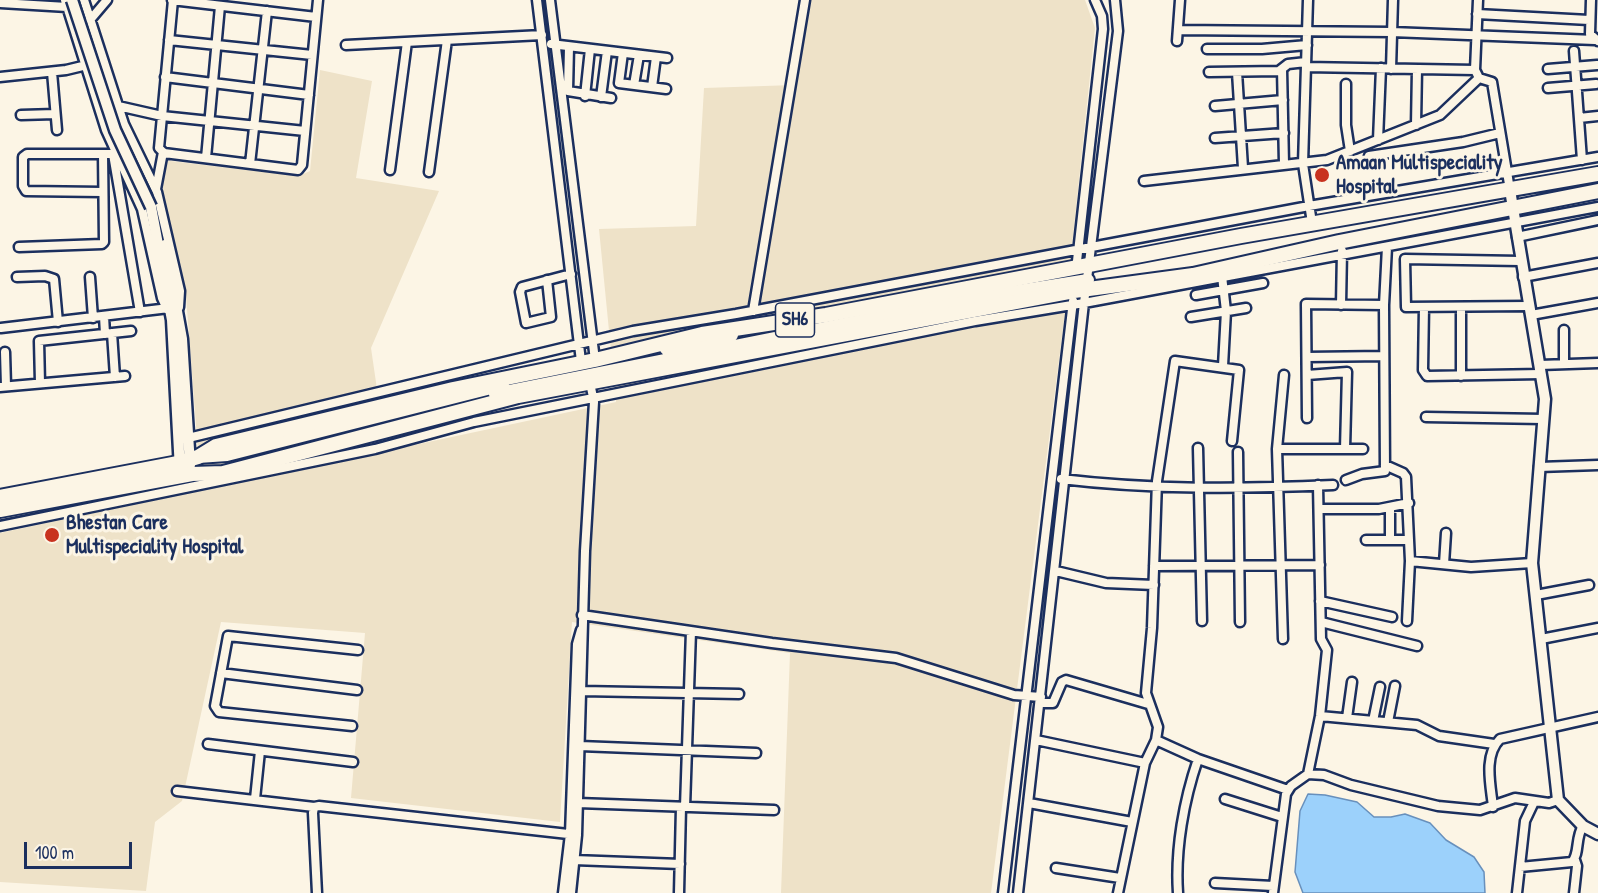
<!DOCTYPE html>
<html>
<head>
<meta charset="utf-8">
<style>
	body { margin:0 }
	#map { position:relative; width:1598px; height:893px; overflow:hidden; background:#fcf5e5; font-family:"Patrick Hand",sans-serif }
	canvas { display:block }
	.scale { position:absolute; left:24px; top:842px; width:108px; height:27px; box-sizing:border-box; border:3px solid #1b2f5e; border-top:0; padding-left:8px; font-size:18px; line-height:21px; white-space:nowrap; color:#1b2f5e; -webkit-text-stroke:4px #fcf5e5; paint-order:stroke }
</style>
</head>
<body>
<div id="map">
<canvas width="1598" height="893"></canvas>
<div class="scale">100 m</div>
</div>
<script>
const ctx = document.querySelector('canvas').getContext('2d');
ctx.lineJoin = 'round';
function paint(path, color) {
  ctx.fillStyle = color;
  ctx.fill(path, 'evenodd');
}
function stroke(path, color, width, dash) {
  ctx.strokeStyle = color;
  ctx.lineWidth = width;
  ctx.lineCap = dash ? 'butt' : 'round';
  ctx.setLineDash(dash || []);
  ctx.stroke(path);
}
function write(font, color, halo, rows, align = 'center') {
  ctx.font = font + ' "Patrick Hand",sans-serif';
  ctx.lineWidth = 6;
  ctx.setLineDash([]);
  ctx.textBaseline = 'middle';
  ctx.strokeStyle = halo;
  ctx.fillStyle = color;
  for (const [text, x, y, turn = 0] of rows) {
    ctx.save();
    ctx.translate(x, y);
    ctx.rotate((+turn || 0) * Math.PI / 180);
    ctx.textAlign = isNaN(turn) ? turn : align;
    if (halo) ctx.strokeText(text, 0, 0);
    ctx.fillText(text, 0, 0);
    ctx.restore();
  }
}
paint(new Path2D(`
	M806,0H1085L1095,28L1065,313L991,893H781L790,653L572,622L560,822L351,798L365,633L221,622L182,801L155,822L146,891L0,882V533L201,490L186,296L162,187V160L299,176L310,171L320,70L372,81L356,178L439,191L371,348L386,451L616,402L599,229L696,226L704,88L794,85Z`), '#eee2c8');
const water = new Path2D(`
	M1308,794L1325,795L1357,802L1374,817H1391L1405,814L1430,823L1446,840L1474,857L1484,872L1485,893H1303L1295,872L1300,811Z`);
paint(water, '#9cd1fb');
stroke(water, '#6890bc', 1.5);
const minor = new Path2D(`
	M65,0L106,130L142,209L162,298L167,309
	M84,0L124,124L157,192L180,291L179,307
	M172,0L316,17
	M173,0L159,148L164,153L298,170L302,165L318,0
	M537,0L581,361
	M550,0L595,360
	M1308,0L1303,164L1312,223
	M1478,0L1475,70L1479,78L1492,82L1510,190
	M1591,0L1590,34L1598,41
	M0,3L67,7
	M1477,14L1589,20
	M90,20L107,0
	M1178,30L1392,32L1595,40
	M169,40L312,55
	M1177,41L1180,0
	M551,44L667,58
	M346,45L542,35
	M569,47L568,91L611,98
	M1207,49H1262L1307,45
	M1574,51L1582,160
	M623,53L619,83L666,89
	M1306,67L1475,70
	M1282,69L1284,164
	M1391,69L1393,0
	M1548,69L1597,65
	M52,72L57,130
	M1209,72L1279,71L1288,64L1306,62
	M1237,72L1243,168
	M0,77L66,70L91,64
	M165,77L309,95
	M1346,84V125L1350,151
	M634,85L639,55
	M652,87L656,57
	M1548,88L1596,84
	M585,96L590,49
	M601,97L607,51
	M118,106L162,116L305,131
	M1215,106L1283,100
	M21,115L55,114
	M1579,118L1598,116
	M1416,125L1417,69
	M1215,138L1284,133
	M1378,140L1381,68
	M113,154L140,312
	M1369,156L1463,142L1500,133
	M206,158L220,6
	M250,164L267,11
	M390,170L407,42
	M429,172L447,40
	M1144,181L1327,160L1440,115L1479,78
	M156,189L163,152
	M102,192L26,191L23,186V157L27,154H118
	M1517,237L1598,220
	M19,247L102,244L104,242L103,154
	M1520,261L1405,259L1406,307L1529,306
	M1076,270L1103,29L1102,16L1095,0
	M1222,276L1226,311L1223,366
	M17,277L45,276L54,279L58,322
	M90,277L93,318
	M1523,277L1598,263
	M547,280L551,317L526,323L520,292L522,287L571,274
	M1196,295L1263,283
	M1341,305L1342,251
	M1384,305L1387,247
	M1424,307L1423,370L1427,376L1541,374
	M753,311L805,0
	M1531,315L1598,303
	M104,316L105,334
	M1191,317L1246,308
	M1,328L169,308
	M1564,330V364
	M112,333L115,377
	M5,352L6,386
	M1307,357L1384,356
	M1540,365L1598,363
	M1307,375L1347,372L1345,449
	M1461,376V307
	M40,383L39,341L131,331
	M0,387L125,376
	M1426,417L1543,419
	M1307,418L1306,304L1384,305L1385,471L1362,474L1346,480
	M184,439L633,331L736,314L1309,206L1598,157
	M1198,448L1202,621
	M1277,449H1363
	M1238,452L1240,622
	M1385,465L1403,473L1406,477L1410,561L1407,621
	M1539,467L1598,465
	M1061,479C1152,490 1242,489 1333,485
	M1319,509H1379L1409,503
	M0,526L375,449L474,422L975,321L1084,303L1598,207
	M1366,540H1408
	M1390,540V507
	M1410,561L1471,567L1532,563
	M1444,564L1446,533
	M1154,566L1320,565
	M1056,571L1106,583L1154,585
	M1536,595L1589,585
	M1320,601L1392,617
	M582,615L772,643L896,658L1014,695L1041,697
	M1321,622L1417,646
	M1283,639L1277,449L1284,375
	M1541,639L1598,628
	M221,673L357,690
	M582,691L739,694
	M1041,703H1053L1062,682L1066,680L1148,704
	M1320,716L1417,725L1439,736L1494,744
	M1347,718L1352,682
	M1373,721L1380,687
	M1388,722L1395,686
	M352,726L219,712L215,706L228,636L358,650
	M1036,740L1145,763
	M1156,740L1198,759L1288,790
	M208,744L353,762
	M580,746L756,753
	M1308,774L1320,716L1327,650L1321,639L1318,485
	M177,791L314,807
	M255,799L260,751
	M1225,799L1282,817
	M578,803L774,810
	M1029,803L1132,822
	M685,807L691,631
	M1493,807C1491,786 1483,756 1500,739L1598,717
	M574,860L680,864
	M1520,867L1572,862C1580,853 1575,838 1583,826
	M1056,868L1120,878
	M1215,883L1273,886
	M317,893L313,813L314,807L319,806L577,835
	M563,893L570,834L577,644L581,630
	M571,893L577,835L585,551L594,402L590,383
	M679,893L681,807
	M1003,893L1073,301
	M1018,893L1084,303L1118,31L1115,0
	M1118,893L1145,763L1156,740L1158,727L1146,693L1152,628L1157,481L1175,361L1239,370L1232,441
	M1178,893C1175,849 1184,800 1198,759
	M1273,893L1286,794L1291,786L1308,774L1324,775L1351,785L1438,806L1480,810L1515,798L1549,803L1558,800
	M1517,893L1525,821L1534,802
	M1574,893L1577,866L1575,860`);
const tertiary = new Path2D(`
	M1510,190L1545,399L1532,563L1558,800L1583,826L1598,834
	M151,207L172,320L180,470
	M165,245L182,339L190,465`);
const secondary = new Path2D(`
	M666,349L732,335
	M495,394L981,297L1088,280
	M198,457L227,455L503,385`);
const trunk = new Path2D(`
	M0,497L178,463L198,457L216,446L453,389L595,360L702,334L826,315L1241,236L1598,174
	M0,510L192,474L223,473L518,396L1074,291L1193,275L1339,242L1598,191`);
stroke(minor, '#1b2f5e', 13);
stroke(tertiary, '#1b2f5e', 15);
stroke(secondary, '#1b2f5e', 16);
stroke(trunk, '#1b2f5e', 18);
stroke(minor, '#fcf5e5', 8);
stroke(tertiary, '#fcf5e5', 10);
stroke(secondary, '#fcf5e5', 12);
stroke(trunk, '#fcf5e5', 14);
const tertiaryBridge = new Path2D(`
	M72,0L115,130L151,207`);
stroke(tertiaryBridge, '#1b2f5e', 15, []);
stroke(tertiaryBridge, '#fcf5e5', 10);
for (const [x, y, r, color] of [
	[1322,175,8,"#c8321e"],
	[52,535,8,"#c8321e"]
]) {
  const dot = new Path2D();
  dot.arc(x, y, r, 0, 2 * Math.PI);
  ctx.fillStyle = color;
  ctx.fill(dot);
  stroke(dot, '#fcf5e5', 2);
}
for (const [x, y, w] of [
	[795,320,39]
]) {
  const box = new Path2D();
  box.roundRect(x - w / 2, y - 17, w, 34, 4.5);
  ctx.fillStyle = '#fcf5e5';
  ctx.fill(box);
  stroke(box, '#1b2f5e', 1.5);
}
write('bold 20px', '#1b2f5e', null, [
	["SH6",795,320]
]);
write('bold 21px', '#1b2f5e', '#fcf5e5', [
	["Amaan Multispeciality",1336,163],
	["Hospital",1336,187],
	["Bhestan Care",66,523],
	["Multispeciality Hospital",66,547]
], 'left');
</script>
</body>
</html>
